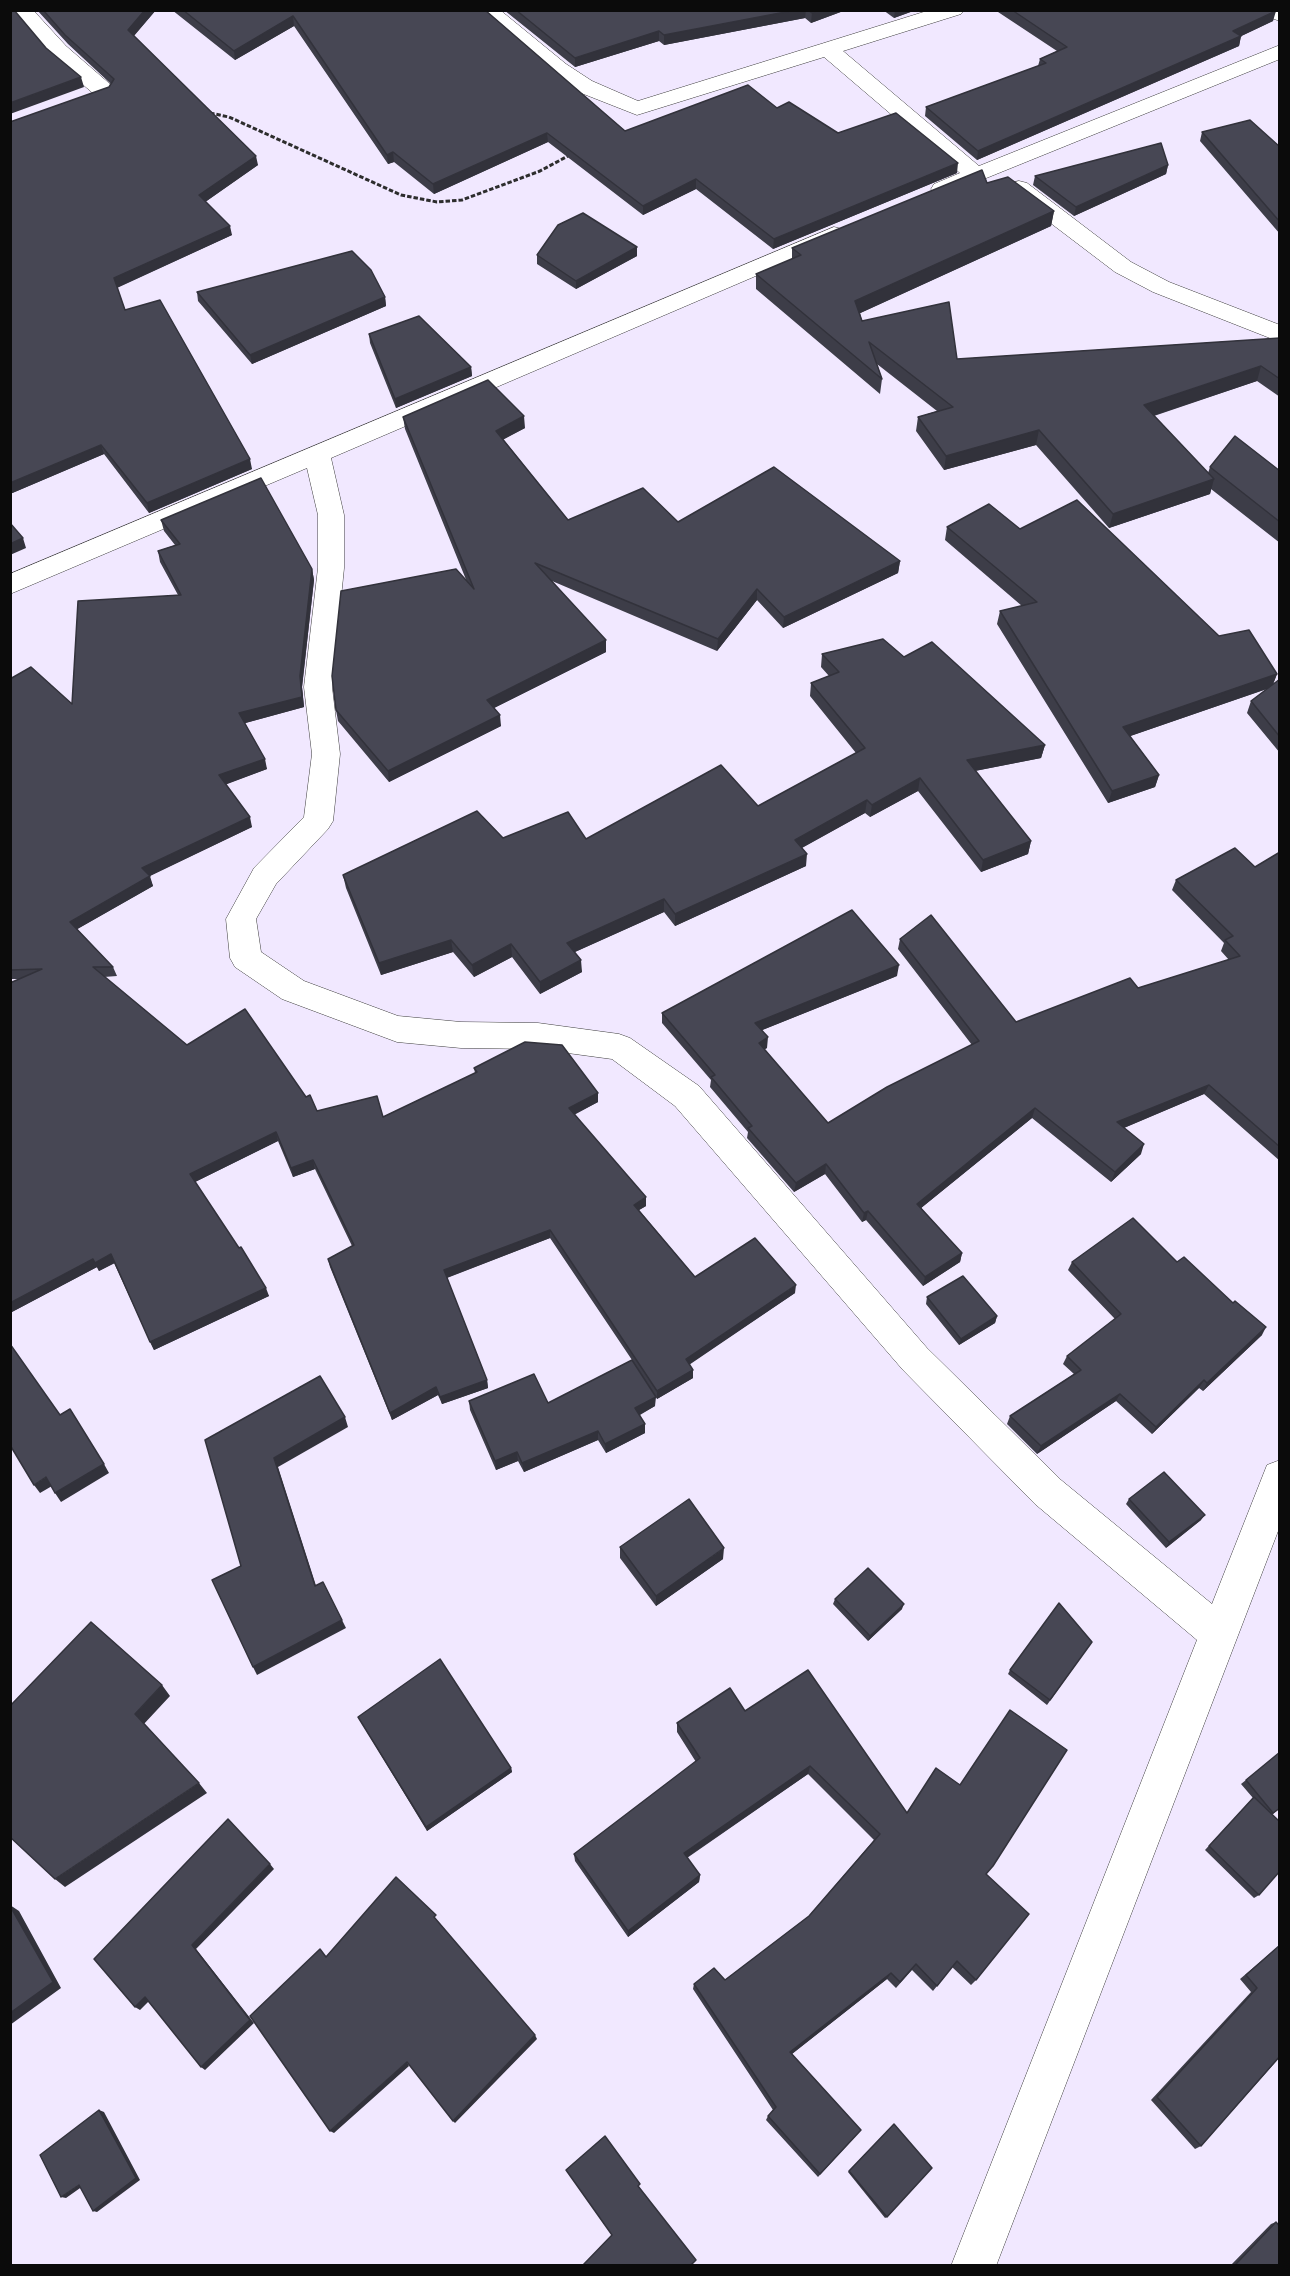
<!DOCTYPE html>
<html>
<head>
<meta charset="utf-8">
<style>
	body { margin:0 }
	#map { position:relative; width:1290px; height:2276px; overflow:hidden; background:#f1e8ff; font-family:Lora,serif }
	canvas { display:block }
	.frame { position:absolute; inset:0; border:12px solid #0b0b0b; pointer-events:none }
</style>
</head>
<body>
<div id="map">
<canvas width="1290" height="2276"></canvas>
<div class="frame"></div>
</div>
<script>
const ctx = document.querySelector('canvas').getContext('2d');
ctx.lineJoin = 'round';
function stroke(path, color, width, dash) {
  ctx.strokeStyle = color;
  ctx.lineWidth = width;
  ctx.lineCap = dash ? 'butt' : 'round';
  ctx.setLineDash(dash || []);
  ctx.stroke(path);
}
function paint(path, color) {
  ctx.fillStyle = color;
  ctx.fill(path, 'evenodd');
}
const street = new Path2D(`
	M11,10H33L66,46L111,85L114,90L111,95L103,97L95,95L50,56Z
	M477,10H500L566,64L592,81L638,101L930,10H964L961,14L843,51L979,166L1280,45V59L942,196L934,194L931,189L934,184L960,173L824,57L637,115L576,91L550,74Z
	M1256,10H1280V21L1259,14Z
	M1019,181L1027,183L1131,262L1169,282L1280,325V342L1153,292L1115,272L1011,193L1008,188L1011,183Z
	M834,227L842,229L846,234L842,239L331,458L344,515V568L332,687L340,754L333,821L328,829L276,884L256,919L261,952L304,981L398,1016L461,1022L538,1023L619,1034L630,1038L699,1086L927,1348L1061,1480L1212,1604L1267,1465L1280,1460V1526L996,2266H951L1197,1640L1035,1504L903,1370L675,1106L612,1059L538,1049L461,1048L397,1042L282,999L235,967L230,958L226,919L254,868L304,817L312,754L304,687L318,568V515L307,468L10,594V574Z`);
stroke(street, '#3e3e3e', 1);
stroke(new Path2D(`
	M210,113L229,117L401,195L437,202L462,200L540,171L568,156`), '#2d2d2d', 3, [4.5, 2]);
paint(street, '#fff');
paint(new Path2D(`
	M37,10H156L134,36L258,165L205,202L232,235L117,288L125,310L252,469L149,513L104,454L10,494L109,87L111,84L68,44Z
	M172,10H485L625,131L777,108L838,133L957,173L773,249L696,189L643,215L548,142L434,194L394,162L388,164L294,26L235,60Z
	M504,10H846L811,23L805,18L664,45L659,41L575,67Z
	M883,10H916L894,18Z
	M995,10H1274L1273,21L1241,36L1239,46L977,160L925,116L926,107L1038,66L1040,59L1057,51Z
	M1202,132L1280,147V234L1200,141Z
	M1168,165L1166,174L1074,216L1033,185L1035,176Z
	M987,183L1054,211L1051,226L860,313L862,321L957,359L1280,338V397L1257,381L1154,416L1208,473L1210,467L1280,471V543L1211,489L1210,494L1109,528L1036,445L944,470L916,431L918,417L937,411L877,364L882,379L880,394L756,289V274L792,259V248Z
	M637,247V256L576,289L537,264V255Z
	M197,292L385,297L386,306L252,364L198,301Z
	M369,334L471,367L472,376L396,408L370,343Z
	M403,417L525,428L503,439L568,520L678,522L900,561L898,573L783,628L757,600L717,651L552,581L606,652L494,708L501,726L389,782L338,721L336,710L467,582L405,429Z
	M161,520L312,569L314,580L302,687L304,707L245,723L267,769L226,784L252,827L149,876L153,886L77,929L113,967L117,976L104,977L187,1045L306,1097L317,1111L383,1117L475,1073L474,1068L598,1102L574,1115L646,1206L639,1210L695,1277L795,1293L689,1364L693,1378L657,1399L639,1371L655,1406L640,1415L645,1433L606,1453L598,1440L524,1472L518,1461L496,1470L470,1410L469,1401L548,1403L632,1360L550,1238L447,1278L487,1380L488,1388L442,1404L438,1395L392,1420L330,1267L328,1259L352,1246L315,1169L293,1177L278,1141L195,1182L269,1296L154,1350L114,1263L99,1271L97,1267L10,1313V983L19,979H10V679L72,704L178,595L160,562L158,551L175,545L164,531Z
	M947,527L1020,529L1219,636L1277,674L1273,684L1280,679V753L1247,713L1251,701L1267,689L1130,736L1159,775L1155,787L1108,803L997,624L1000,611L1022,606L945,540Z
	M822,654L904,657L1045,745L1041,758L975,771L1031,841L1028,854L981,872L918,791L870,817L865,813L802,848L806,866L675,926L664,912L575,952L582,972L540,994L512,957L474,977L453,952L381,975L346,888L343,875L503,838L586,839L758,806L856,753L810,696L811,683L829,676L821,667Z
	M1280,852V1161L1204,1094L1124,1128L1141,1154L1111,1182L1032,1118L921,1208L962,1253L960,1262L923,1286L866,1220L862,1222L825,1174L794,1192L747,1138L748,1132L710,1087L711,1080L662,1023V1013L897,976L762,1030L767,1048L764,1049L828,1123L972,1045L898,949L900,939L1016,1022L1138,988L1229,960L1221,951L1224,943L1172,890L1176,880L1255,867Z
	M1072,1262H1177L1262,1335L1203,1391L1199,1388L1152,1434L1116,1401L1037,1454L1007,1424L1010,1416L1074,1374L1063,1364L1067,1356L1115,1319L1068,1270Z
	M927,1297L997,1316L995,1323L959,1345L926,1304Z
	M1129,1499L1201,1520L1166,1548L1126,1504Z
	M620,1547L723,1559L656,1606L620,1558Z
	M835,1599L902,1609L868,1641L833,1604Z
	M1089,1646L1047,1705L1008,1674L1010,1670Z
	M745,1711L907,1813L987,1875L976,1980L971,1985L952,1967L933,1991L912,1970L896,1988L887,1979L792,2054L861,2130L818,2177L766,2120L768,2116L773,2110L693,1989L694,1984L725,1980L809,1916L874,1840L808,1774L687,1858L700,1875L699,1882L628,1937L575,1861L574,1854L696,1762L677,1732V1723Z
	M358,1717L511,1768L512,1772L427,1831Z
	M1246,1780L1280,1808L1272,1815L1259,1895L1254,1898L1205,1850L1253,1798L1241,1784Z
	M1280,1945V2057L1201,2146L1195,2149L1151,2100L1251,1992L1240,1979Z
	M894,2124L887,2217L885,2218L848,2172Z
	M1276,2222L1280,2265H1231L1271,2224Z`), '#3d3d48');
paint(new Path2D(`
	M145,10H156L130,40L128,30Z
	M796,10H806L805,18L664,45V35Z
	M819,10H846L811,23L812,13Z
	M895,10H916L894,18Z
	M1276,11L1273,21L1231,41L1233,31Z
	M293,16L294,26L235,60L234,51Z
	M659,31V41L575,67V58Z
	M1241,36L1239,46L977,160L978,151Z
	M81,77L84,87L10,114V103Z
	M547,133L548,142L434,194L433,184Z
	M393,152L394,162L388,164L387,155Z
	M256,156L258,165L201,205L199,195Z
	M958,163L957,173L773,249L774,239Z
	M1168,165L1166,174L1074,216L1076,207Z
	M696,179V189L643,215V206Z
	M1054,211L1051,226L854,316L855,301Z
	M230,226L232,235L116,288L114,278Z
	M637,247V256L576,289V281Z
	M385,297L386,306L252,364L250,355Z
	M1261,366L1257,381L1140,420L1144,405Z
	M471,367L472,376L396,408L395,399Z
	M524,416L525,428L497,443L496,431Z
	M1039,430L1036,445L944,470L946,456Z
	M101,445L104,454L10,494V483Z
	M250,459L252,469L149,513L147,503Z
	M1214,479L1210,494L1109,528L1113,514Z
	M23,538L26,548L10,555V544Z
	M900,561L898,573L783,628L784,617Z
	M312,569L314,580L302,687L304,707L242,724L239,713L300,676Z
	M757,589V600L717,651L718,639Z
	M606,640V652L488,711L487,700Z
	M1277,674L1272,687L1119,740L1123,727Z
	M500,715L501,726L389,782L388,771Z
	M1045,745L1041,758L964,773L967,760Z
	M265,759L267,769L222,786L219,775Z
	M1159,775L1155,787L1108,803L1112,791Z
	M920,778L918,791L870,817L872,805Z
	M867,800L865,813L794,852L795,840Z
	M250,817L252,827L146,878L142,868Z
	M1031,841L1028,854L981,872L983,860Z
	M807,854L806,866L675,926V914Z
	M150,876L153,886L74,931L70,922Z
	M664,899V912L568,955L567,943Z
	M451,940L453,952L381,975L379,963Z
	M511,944L512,957L474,977L472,965Z
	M581,960L582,972L540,994V982Z
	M899,965L897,976L755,1033V1023Z
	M768,1037L767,1048L758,1053L759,1043Z
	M1209,1085L1204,1094L1114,1132L1117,1122Z
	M598,1093V1102L569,1117V1108Z
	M1035,1108L1032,1118L915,1213L917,1204Z
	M276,1132L278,1141L193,1183L190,1174Z
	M1144,1144L1141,1154L1111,1182L1115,1172Z
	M313,1160L315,1169L293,1177L291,1168Z
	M826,1164L825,1174L794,1192L796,1183Z
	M646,1197V1206L634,1213V1205Z
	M868,1211L866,1220L862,1222L864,1213Z
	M550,1230V1238L446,1278L444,1270Z
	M962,1253L960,1262L923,1286L925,1277Z
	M111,1254L115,1263L99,1271L95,1263Z
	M93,1259L97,1267L10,1313V1303Z
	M796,1285L795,1293L686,1367V1359Z
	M266,1288L269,1296L154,1350L150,1342Z
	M997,1316L995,1323L959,1345L961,1339Z
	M1266,1327L1262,1335L1203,1391L1207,1383Z
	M693,1370V1378L657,1399V1391Z
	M487,1380L488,1388L442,1404L440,1397Z
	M1204,1380L1199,1388L1152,1434L1156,1427Z
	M436,1387L438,1395L392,1420L390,1413Z
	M1120,1394L1116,1401L1037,1454L1041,1446Z
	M656,1397L655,1406L635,1417V1408Z
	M345,1417L348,1427L278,1467L319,1595L315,1586L274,1458Z
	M645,1424V1433L606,1453L605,1444Z
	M598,1431V1440L524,1472L522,1463Z
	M517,1452L518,1461L496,1470L495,1461Z
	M104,1464L109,1473L61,1502L55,1493Z
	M46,1477L52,1486L40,1493L34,1485Z
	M1205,1515L1201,1520L1166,1548L1169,1542Z
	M724,1548L723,1559L656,1606V1596Z
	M904,1604L902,1609L868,1641L870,1636Z
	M342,1620L346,1628L257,1675L253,1667Z
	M162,1685L170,1696L143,1725L135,1714Z
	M810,1766L808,1774L683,1860L684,1853Z
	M511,1768L512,1772L427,1831L426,1827Z
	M199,1783L207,1793L65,1887L55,1879Z
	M270,1864L274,1869L196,1949L254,2023L205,2070L201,2067L192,1945Z
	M700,1875L699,1882L628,1937V1931Z
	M10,1905L19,1911L61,1988L10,2025Z
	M891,1973L887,1979L788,2057L790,2052Z
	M145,1997L150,2000L140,2010L135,2007Z
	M535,2035L537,2039L455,2123L453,2121Z
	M407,2062L409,2066L334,2133L330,2131Z
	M99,2110L104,2112L140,2180L97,2212L93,2211Z
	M79,2185L83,2186L66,2198L61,2197Z`), '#32323b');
const building = new Path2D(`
	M10,10H14L46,48L81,77L10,103Z
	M43,10H145L128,30L256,156L199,195L230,226L114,278L125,310L160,300L250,459L147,503L101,445L10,483V122L109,87L114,79L65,35Z
	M183,10H485L625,131L748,85L777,108L789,102L838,133L896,113L958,163L774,239L696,179L643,206L547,133L433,184L393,152L387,155L293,16L234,51Z
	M516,10H796L664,35L659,31L575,58Z
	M808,10H819L812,13Z
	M1012,10H1274L1276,11L1233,31L1241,36L978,151L926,107L1046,63L1040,59L1067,47Z
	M1250,120L1280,147V222L1202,132Z
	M1161,143L1168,165L1076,207L1035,176Z
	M982,170L987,183L1008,177L1054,211L855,301L862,321L949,302L957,359L1280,338V379L1261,366L1144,405L1214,479L1113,514L1039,430L946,456L918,417L953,407L869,342L882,379L756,274L801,255L792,248Z
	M583,213L637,247L576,281L537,255L558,225Z
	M352,251L371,270L385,297L250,355L197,292Z
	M419,316L471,367L395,399L369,334Z
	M488,380L524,416L496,431L568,520L643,488L678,522L774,467L900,561L784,617L757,589L718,639L535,563L606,640L487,700L500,715L388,771L336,710L332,676L341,591L456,569L474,589L403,417Z
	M1235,436L1280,471V522L1210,467Z
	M261,478L312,569L300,676L302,697L239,713L265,759L219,775L250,817L142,868L150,876L70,922L113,967H93L187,1045L245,1009L306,1097L310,1095L317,1111L377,1096L383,1117L477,1072L474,1068L525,1042L562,1045L598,1093L569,1108L646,1197L634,1205L695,1277L755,1238L796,1285L686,1359L693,1370L657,1391L550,1230L444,1270L487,1380L440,1397L436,1387L390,1413L328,1259L354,1245L313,1160L291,1168L276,1132L190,1174L239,1248L241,1247L266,1288L150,1342L111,1254L95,1263L93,1259L10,1303V983L42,969L10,970V679L31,667L72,704L78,601L181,595L158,551L180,544L161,520Z
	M1077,500L1219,636L1249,630L1277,674L1123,727L1159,775L1112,791L1000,611L1037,602L947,527L989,504L1020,529Z
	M10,523L23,538L10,544Z
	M883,639L904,657L932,642L1045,745L967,760L1031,841L983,860L920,778L872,805L867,800L795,840L807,854L675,914L664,899L567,943L581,960L540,982L511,944L472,965L451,940L379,963L343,875L477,811L503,838L568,812L586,839L721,765L758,806L865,748L811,683L839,672L822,654Z
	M1280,679V737L1251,701Z
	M1235,848L1255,867L1280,852V1147L1209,1085L1117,1122L1144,1144L1115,1172L1035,1108L917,1204L962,1253L925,1277L868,1211L864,1213L826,1164L796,1183L748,1128L752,1126L711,1077L715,1075L662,1013L852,910L899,965L755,1023L768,1037L759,1043L828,1123L887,1087L979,1041L900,939L931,915L1016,1022L1130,978L1138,988L1240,956L1225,940L1233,936L1176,880Z
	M1133,1218L1177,1262L1184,1257L1233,1303L1235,1301L1266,1327L1207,1383L1204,1380L1156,1427L1120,1394L1041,1446L1010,1416L1081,1370L1067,1356L1121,1314L1072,1262Z
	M963,1276L997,1316L961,1339L927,1297Z
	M10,1344L60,1415L70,1409L104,1464L55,1493L46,1477L34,1485L10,1445Z
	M632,1360L656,1397L635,1408L645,1424L605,1444L598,1431L522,1463L517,1452L495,1461L469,1401L534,1374L548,1403Z
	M320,1376L345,1417L274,1458L315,1586L323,1582L342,1620L253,1667L212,1580L241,1566L205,1440Z
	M1164,1472L1205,1515L1169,1542L1129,1499Z
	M689,1499L724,1548L656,1596L620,1547Z
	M868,1568L904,1604L870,1636L835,1599Z
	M1059,1603L1092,1642L1050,1700L1010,1670Z
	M91,1622L162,1685L135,1714L199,1783L55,1879L10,1837V1706Z
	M440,1659L511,1768L426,1827L358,1717Z
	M808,1670L907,1813L936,1768L960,1785L1010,1710L1067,1750L993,1866L986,1874L1029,1914L976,1980L957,1961L937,1986L916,1964L900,1982L891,1973L790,2052L861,2130L820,2174L768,2116L776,2107L694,1984L714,1968L725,1980L809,1916L880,1834L810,1766L684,1853L700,1875L628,1931L574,1854L700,1758L677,1723L730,1688L745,1711Z
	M1280,1752V1808L1273,1813L1246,1780Z
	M1254,1797L1280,1822V1871L1259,1895L1209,1846Z
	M228,1819L270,1864L192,1945L250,2020L201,2067L145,1997L135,2007L94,1959Z
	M396,1877L436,1915L434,1917L535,2035L453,2121L407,2062L330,2131L250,2016L320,1949L326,1957Z
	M10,1906L53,1982L10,2013Z
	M1280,1945V2056L1201,2146L1157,2097L1257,1988L1246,1975Z
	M99,2110L136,2178L93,2211L79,2185L61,2197L40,2155Z
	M894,2124L932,2168L887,2217L849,2171Z
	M605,2136L640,2184L638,2186L696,2260L691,2265H583L612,2235L566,2170Z
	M1276,2222L1280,2227V2265H1237L1236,2264Z`);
paint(building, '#474754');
stroke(building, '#32323b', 1.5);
</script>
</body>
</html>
